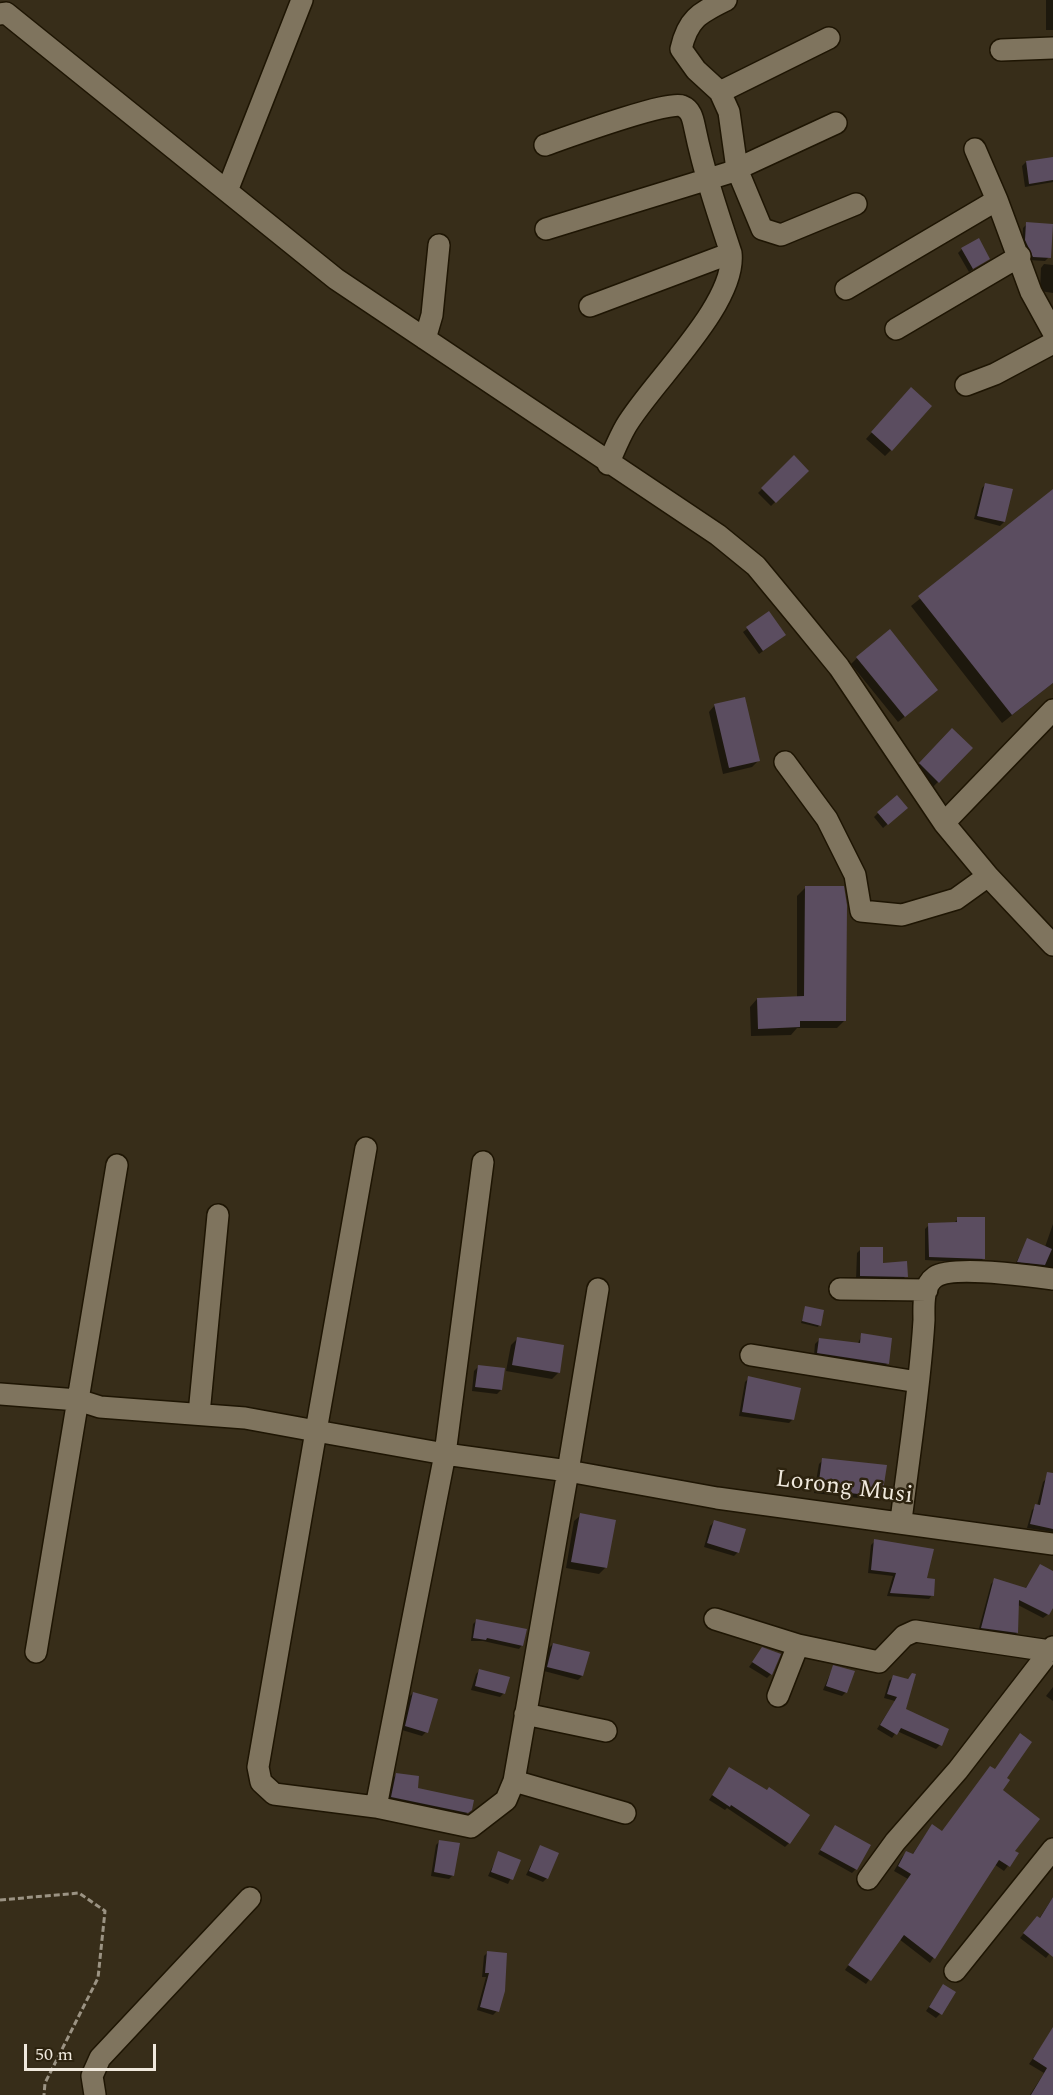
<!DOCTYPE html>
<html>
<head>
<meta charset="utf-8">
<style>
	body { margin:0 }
	#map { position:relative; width:1053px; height:2095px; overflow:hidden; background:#372d19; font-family:Spectral,serif }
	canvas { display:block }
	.scale { position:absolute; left:24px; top:2044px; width:132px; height:27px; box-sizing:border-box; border:3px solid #f0e9dd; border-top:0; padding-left:8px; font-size:18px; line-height:21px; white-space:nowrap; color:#f0e9dd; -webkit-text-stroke:4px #2d230f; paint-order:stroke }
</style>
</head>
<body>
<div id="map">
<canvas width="1053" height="2095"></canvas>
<div class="scale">50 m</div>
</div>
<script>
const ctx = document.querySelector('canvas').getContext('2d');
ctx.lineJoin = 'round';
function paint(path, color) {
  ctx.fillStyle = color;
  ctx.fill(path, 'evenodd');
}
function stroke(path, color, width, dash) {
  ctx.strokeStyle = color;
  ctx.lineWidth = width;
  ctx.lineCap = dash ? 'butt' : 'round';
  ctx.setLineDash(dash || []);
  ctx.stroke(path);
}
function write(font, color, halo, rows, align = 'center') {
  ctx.font = font + ' Spectral,serif';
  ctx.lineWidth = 5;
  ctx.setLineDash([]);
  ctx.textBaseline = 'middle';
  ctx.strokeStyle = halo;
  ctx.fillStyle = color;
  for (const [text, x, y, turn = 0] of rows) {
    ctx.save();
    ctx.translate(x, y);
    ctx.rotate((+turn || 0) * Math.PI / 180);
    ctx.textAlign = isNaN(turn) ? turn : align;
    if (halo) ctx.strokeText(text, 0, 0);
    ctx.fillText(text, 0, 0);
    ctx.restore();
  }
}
paint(new Path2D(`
	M1046,0H1053V30H1046Z
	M1053,158V182L1025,187L1022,166L1026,162Z
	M1027,224L1049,257L1045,261L1029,260L1022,245L1023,228Z
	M962,249L988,259L969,272L958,253Z
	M1044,264L1053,265V293L1040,291L1041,268Z
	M905,395L891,450L885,456L866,439Z
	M794,457L807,471L771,506L758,493Z
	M986,484L1004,522L1000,526L974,519L982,488Z
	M1053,491V683L1002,723L911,606Z
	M768,613L780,639L759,654L743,632Z
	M857,658L930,696L898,722L851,664Z
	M715,705L758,761L752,767L723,774L709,712Z
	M952,730L971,748L932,788L914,770Z
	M902,811L883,828L874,817L878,813Z
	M805,888L845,1020L837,1028H797L791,1035L751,1036L750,1007L757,999L797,997V896Z
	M958,1219L983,1259L979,1263L925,1260V1229L929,1225L954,1223Z
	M1053,1224V1271L1015,1265L1027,1240L1045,1247Z
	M861,1249L881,1264L906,1276L902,1280H856L857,1253Z
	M806,1307L819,1325L818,1327L801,1323Z
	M862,1335L887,1364L883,1368L814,1356L815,1344L819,1340L857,1345Z
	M517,1339L559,1372L552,1379L506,1371L511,1345Z
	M478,1367L501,1390L497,1394L472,1391L474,1371Z
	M749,1378L793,1419L789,1423L739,1416L745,1382Z
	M823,1460L880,1496L876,1500L814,1493L819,1464Z
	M1046,1479L1053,1480V1532L1027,1528L1032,1510L1037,1506L1043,1482Z
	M581,1515L606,1567L599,1574L566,1568L574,1521Z
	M714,1522L738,1552L734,1556L704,1547L710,1526Z
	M875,1541L932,1595L929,1599L887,1596L893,1576L868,1573L871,1545Z
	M1040,1566L1053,1573V1604L1047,1615L1043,1618L1018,1605L1017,1633L1013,1637L978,1632L991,1584L995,1580L1025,1589Z
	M476,1621L522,1645L519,1649L483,1641H471L473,1624Z
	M553,1644L582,1676L578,1680L544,1671L549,1648Z
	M762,1649L771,1674L767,1678L749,1667Z
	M833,1667L846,1692L842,1696L823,1690Z
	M480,1670L504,1693L500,1697L471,1690L476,1674Z
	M912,1674L904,1710L940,1745L936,1749L897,1731L892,1738L877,1729L895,1701L884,1698L889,1681L893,1677L907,1680Z
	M1053,1687V1701L1046,1696Z
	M413,1693L426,1732L422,1736L402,1730L409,1697Z
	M729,1769L789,1843L785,1847L727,1808L725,1810L709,1800Z
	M994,1771L1004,1778L1001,1790L1013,1851L1017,1854L1004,1871L994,1864L930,1963L899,1939L866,1984L845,1970L908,1879L894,1871L902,1857L907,1852L912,1855L928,1831L942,1832Z
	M396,1775L416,1789L471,1809L463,1817L388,1801L392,1779Z
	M835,1827L856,1869L852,1873L818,1854Z
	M440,1841L453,1875L449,1879L431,1876L436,1845Z
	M540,1847L547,1878L543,1882L526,1875Z
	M499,1853L519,1861L508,1884L488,1876Z
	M1053,1897V1949L1046,1958L1020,1938L1033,1922L1039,1919Z
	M488,1952L497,2011L493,2015L477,2010L486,1977H482L484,1956Z
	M943,1986L940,2014L936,2018L926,2011Z
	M1049,2036L1053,2039V2095H1030L1044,2073L1029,2064Z`), '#0007');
paint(new Path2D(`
	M1053,157V180L1029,184L1026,161Z
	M1026,222L1053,224L1051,258L1033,257L1025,240Z
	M979,238L990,259L973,269L961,248Z
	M911,387L932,406L892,451L871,432Z
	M794,455L809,471L776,503L761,488Z
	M985,483L1013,489L1005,522L977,516Z
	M1053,489V683L1012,715L918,596Z
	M769,611L786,635L763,651L746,627Z
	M890,629L938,690L905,717L856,657Z
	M745,697L760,761L729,768L714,704Z
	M952,728L973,748L939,783L919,763Z
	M897,795L908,808L888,825L877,812Z
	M805,886H844L847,905L846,1021H800V1027L758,1029L757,998L804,996Z
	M957,1217H985V1259L929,1257L928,1223L957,1222Z
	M1027,1238L1052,1249L1045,1265L1017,1262Z
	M860,1247H883V1263L907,1261L908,1277L860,1276Z
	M805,1306L824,1310L821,1326L802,1321Z
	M861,1333L892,1338L889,1364L817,1353L819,1338L860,1343Z
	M517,1337L564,1345L560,1373L512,1365Z
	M478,1365L505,1368L502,1390L475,1387Z
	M748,1376L801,1388L794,1420L742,1412Z
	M822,1458L887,1465L882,1497L818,1489Z
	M1047,1472L1053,1473V1529L1030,1524L1035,1504L1040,1505Z
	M580,1513L616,1520L607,1568L571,1562Z
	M714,1520L746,1529L739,1553L707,1543Z
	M874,1539L934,1549L927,1578L935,1579L934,1596L890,1593L896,1573L871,1570Z
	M1040,1564L1053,1571V1608L1049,1615L1019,1600L1018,1633L981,1628L994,1578L1026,1588Z
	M476,1619L527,1629L523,1646L487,1638L486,1640L473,1638Z
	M553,1643L590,1652L583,1676L547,1667Z
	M762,1647L781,1654L772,1675L752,1662Z
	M833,1665L855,1671L847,1693L826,1686Z
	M479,1669L510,1677L505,1694L475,1686Z
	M912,1673L916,1674L906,1709L949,1729L942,1746L901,1728L897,1735L880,1725L897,1697L887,1694L893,1675L908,1679Z
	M413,1692L438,1699L428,1733L405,1726Z
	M1020,1733L1032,1742L1007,1778L1010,1780L1003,1790L1040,1819L1015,1851L1019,1853L1010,1867L999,1860L935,1959L904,1935L871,1981L848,1965L911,1874L898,1866L906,1851L913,1854L932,1824L942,1831L990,1766L995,1769Z
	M729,1767L767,1790L769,1787L810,1815L790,1844L731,1805L730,1807L712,1795Z
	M396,1773L419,1776L418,1788L474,1800L472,1810L468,1813L391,1797Z
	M835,1825L871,1845L857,1870L820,1850Z
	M439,1840L460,1843L454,1876L434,1872Z
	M540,1845L559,1853L548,1879L529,1871Z
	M498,1851L521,1860L513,1880L491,1872Z
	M1053,1897V1957L1023,1933L1037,1916L1040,1918Z
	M487,1951L507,1953L505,1991L499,2012L480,2007L489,1973H485Z
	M943,1984L956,1992L942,2015L929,2007Z
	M1053,2027V2095H1031L1047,2068L1033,2059Z`), '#5b4d60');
const minor = new Path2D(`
	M726,0C700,13 688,18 681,49L696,70L720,92L729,112L737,169L762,229L781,235L856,204
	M0,14L6,13L336,279L718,535L756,566L799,618L839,667L944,823L988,876L1053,945
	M1001,50L1053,48
	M720,92L829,38
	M545,145C565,138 669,100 682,106C692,110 693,120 695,129C704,172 717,211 731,253C737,304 651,383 626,426C619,438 614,451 608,464
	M975,149L997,200
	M227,191L302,0
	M546,229L728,173L836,123
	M846,289L997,200L1031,292L1053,332
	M590,306L731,253
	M896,329L1020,256
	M425,339L432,315L439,245
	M966,385L995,374L1053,343
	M785,762L827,819L855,875L861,911L902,915L956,899L988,876
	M944,823L1053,710
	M483,1162L445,1454L316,1431L258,1767L261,1782L274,1794L376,1807L471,1827L506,1800L514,1781L568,1471L717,1498L1053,1544
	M840,1289L927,1290
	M751,1355L918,1382
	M0,1394L78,1400L100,1407L245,1418L316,1431L366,1148
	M199,1414L218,1215
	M901,1521C909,1454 920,1388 924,1320C924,1307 922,1286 935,1277C952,1265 1031,1276 1053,1279
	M715,1619L798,1645L879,1662L904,1636L915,1631L1050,1651
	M36,1652L117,1165
	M778,1696L798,1645
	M525,1714L606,1731
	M514,1781L625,1813
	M376,1807L445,1454L568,1471L598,1289
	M868,1879L895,1842L958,1770L1053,1647
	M955,1971L1053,1849
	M95,2095L92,2076L100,2058L250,1898`);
stroke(minor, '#1e1503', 24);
stroke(new Path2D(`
	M0,1900L79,1893L105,1911L98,1978L45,2083L44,2095`), '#9b9383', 3, [6, 3]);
stroke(minor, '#7f745e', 21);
write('24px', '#f0e9dd', '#2d230f', [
	["Lorong Musi",844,1489,7]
]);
</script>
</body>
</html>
